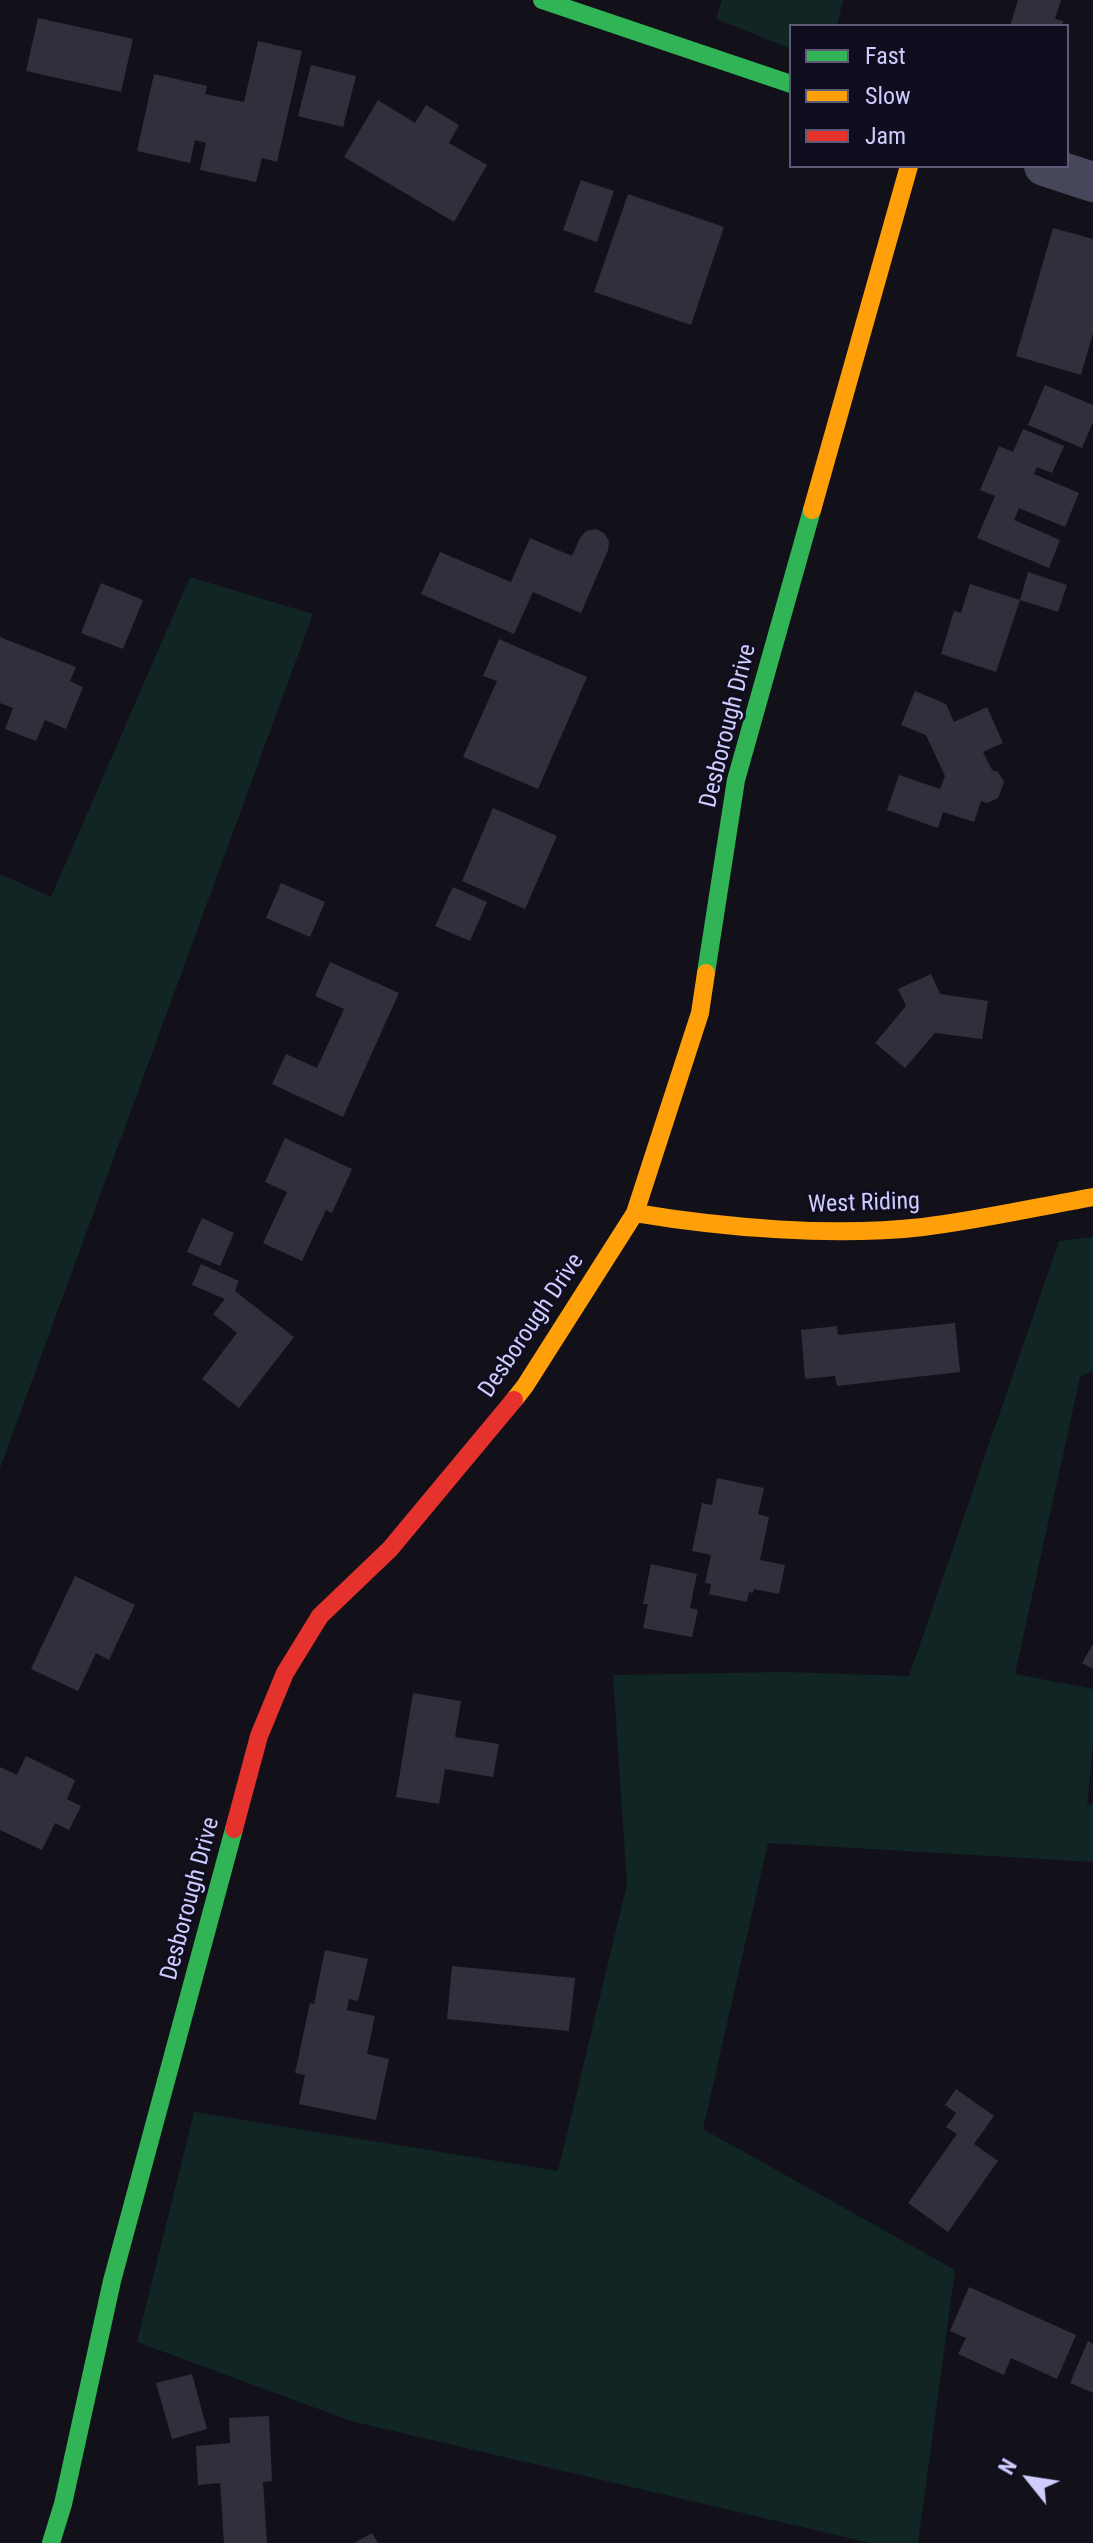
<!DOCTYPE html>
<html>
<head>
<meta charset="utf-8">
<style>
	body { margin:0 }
	#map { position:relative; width:1093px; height:2543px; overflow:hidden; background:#12111a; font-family:"Roboto Condensed",sans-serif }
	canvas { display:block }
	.legend { position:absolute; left:789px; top:24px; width:280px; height:144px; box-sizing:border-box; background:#0f0d1e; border:2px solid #5b5a77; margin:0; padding:10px 14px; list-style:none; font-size:24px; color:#cecdfd }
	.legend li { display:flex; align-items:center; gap:16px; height:40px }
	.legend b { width:40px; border:2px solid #5b5a77 }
	.north { position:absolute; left:989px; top:2439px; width:80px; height:80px; -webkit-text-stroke:6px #0f0d1e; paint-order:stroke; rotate:300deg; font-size:22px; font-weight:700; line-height:32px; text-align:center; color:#cecdfd }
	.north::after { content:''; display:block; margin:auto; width:28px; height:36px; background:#cecdfd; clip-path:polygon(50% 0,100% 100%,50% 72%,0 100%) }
</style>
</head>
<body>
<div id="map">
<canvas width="1093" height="2543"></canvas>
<ul class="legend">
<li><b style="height:10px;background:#30b455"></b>Fast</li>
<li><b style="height:10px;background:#ff9f0a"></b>Slow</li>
<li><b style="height:10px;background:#e5322d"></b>Jam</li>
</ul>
<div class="north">N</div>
</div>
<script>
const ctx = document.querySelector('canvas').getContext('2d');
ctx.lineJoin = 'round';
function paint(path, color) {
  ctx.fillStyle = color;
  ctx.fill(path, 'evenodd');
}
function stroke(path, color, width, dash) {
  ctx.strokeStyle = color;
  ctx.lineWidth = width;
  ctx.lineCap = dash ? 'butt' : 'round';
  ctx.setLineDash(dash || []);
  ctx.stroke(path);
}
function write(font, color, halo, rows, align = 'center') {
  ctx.font = font + ' "Roboto Condensed",sans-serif';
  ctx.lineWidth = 6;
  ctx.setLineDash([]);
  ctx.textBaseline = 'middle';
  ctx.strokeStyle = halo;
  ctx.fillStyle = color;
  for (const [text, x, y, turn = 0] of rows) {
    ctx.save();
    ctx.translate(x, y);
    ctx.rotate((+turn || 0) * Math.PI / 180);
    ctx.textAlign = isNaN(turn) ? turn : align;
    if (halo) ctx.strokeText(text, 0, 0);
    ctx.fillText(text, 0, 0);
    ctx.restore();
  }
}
paint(new Path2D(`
	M722,0H843L837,26H791V49L716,19Z
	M190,577L313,614L0,1468V874L51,897Z
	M1093,1237V1370L1080,1377L1015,1674L1093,1689V1744L1087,1806L1093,1803V1862L768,1843L703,2129L955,2270L918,2543H870L351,2421L137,2342L194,2112L558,2171L627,1884L613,1675L784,1672L909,1676L1059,1241Z`), '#112524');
paint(new Path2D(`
	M1018,0H1061L1055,19L1063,21L1062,26H1010Z
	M38,18L133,39L121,92L26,71Z
	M258,41L302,51L277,162L262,158L256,182L200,170L206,143L195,140L190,163L137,151L154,74L207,86L205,94L244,102Z
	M311,65L356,76L343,127L298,116Z
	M378,100L415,123L426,105L459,125L449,143L487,165L454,222L344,157Z
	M581,180L614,191L597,242L563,230Z
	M628,194L724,227L691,325L594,292Z
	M1053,228L1093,239V333L1081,375L1016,356Z
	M1045,385L1093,405V422L1082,448L1028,425Z
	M1023,429L1064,446L1052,473L1037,467L1034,474L1079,493L1065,527L1019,508L1014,520L1060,540L1049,568L977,538L995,496L980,490L999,446L1013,452Z
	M596,529L604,533L609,541L608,550L581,613L533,592L514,634L421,594L440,552L511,582L530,538L572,556L580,538L586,531Z
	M1028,572L1067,585L1058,612L1020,600Z
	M101,583L143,600L123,649L81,633Z
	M970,584L1020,600L996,672L941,654L954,611L961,613Z
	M0,637L76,667L70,681L83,687L66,729L45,720L36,741L5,729L13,708L0,703Z
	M499,639L587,677L538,789L463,757L497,681L483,676Z
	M915,691L946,704L954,722L987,707L1003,743L983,752L992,770L998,772L1004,782L998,798L987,803L981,801L974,822L943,812L938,828L887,810L899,775L940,789L945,776L926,735L901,725Z
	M493,808L557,836L525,909L462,881Z
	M281,883L325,902L310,937L266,918Z
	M453,887L487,902L470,941L435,926Z
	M330,962L399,993L343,1117L272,1084L286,1054L317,1068L344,1009L315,996Z
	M931,974L940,994L988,1001L982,1039L935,1033L905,1068L875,1043L906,1006L898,989Z
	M285,1138L352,1169L332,1213L326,1210L302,1261L263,1243L287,1192L265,1182Z
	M202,1218L234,1233L220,1266L187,1252Z
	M201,1264L239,1281L235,1291L294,1337L239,1408L202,1379L237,1333L213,1314L225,1299L192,1285Z
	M955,1323L960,1372L837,1386L835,1376L805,1379L801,1330L837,1326L838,1335Z
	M717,1478L764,1488L758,1514L769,1517L760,1560L785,1565L779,1594L754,1589L753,1593L749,1592L747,1602L709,1594L711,1584L705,1583L711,1555L692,1551L702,1503L712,1505Z
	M651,1564L697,1574L690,1608L698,1610L692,1637L643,1628L648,1604H643Z
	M75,1576L135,1605L109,1660L96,1653L78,1691L31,1669Z
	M1093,1644V1669L1082,1663Z
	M413,1693L461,1701L455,1737L499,1744L493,1777L445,1769L439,1804L396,1797Z
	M26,1756L75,1780L67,1799L81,1806L69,1830L55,1823L42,1850L0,1830V1767L17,1775Z
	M325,1950L368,1959L358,2001L349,1999L347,2010L375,2016L367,2054L389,2059L376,2120L299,2104L305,2075L295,2073L310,2003L314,2004Z
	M452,1966L575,1978L569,2031L447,2019Z
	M956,2089L994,2116L974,2144L998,2161L948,2232L908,2203L957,2134L946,2127L956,2113L945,2105Z
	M969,2287L1076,2335L1057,2379L1011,2358L1004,2375L958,2354L966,2338L950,2331Z
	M1088,2341L1093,2344V2393L1070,2383Z
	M192,2374L207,2429L172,2439L156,2383Z
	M269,2416L272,2481L263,2482L267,2543H224L220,2483L198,2485L196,2446L230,2443L229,2418Z
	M372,2533L378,2543H354Z`), '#302f3c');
stroke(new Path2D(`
	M1044,166L1093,182`), '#46475b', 40);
stroke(new Path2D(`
	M542,0L791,84
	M706,973L736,780L812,510
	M51,2543L63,2504L112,2281L234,1829`), '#30b455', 18);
stroke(new Path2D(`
	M812,510L909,166
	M635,1213C725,1228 833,1237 923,1227C980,1220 1037,1207 1093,1197
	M514,1400L525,1386L635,1213L700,1013L706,973`), '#ff9f0a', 18);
stroke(new Path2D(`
	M234,1829L259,1736L285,1673L320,1616L390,1549L514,1400`), '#e5322d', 18);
write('24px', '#cecdfd', '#0f0d1e', [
	["Desborough Drive",729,726,-76],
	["West Riding",864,1204,-2],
	["Desborough Drive",532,1326,-56],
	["Desborough Drive",191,1899,-75]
]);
</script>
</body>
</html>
